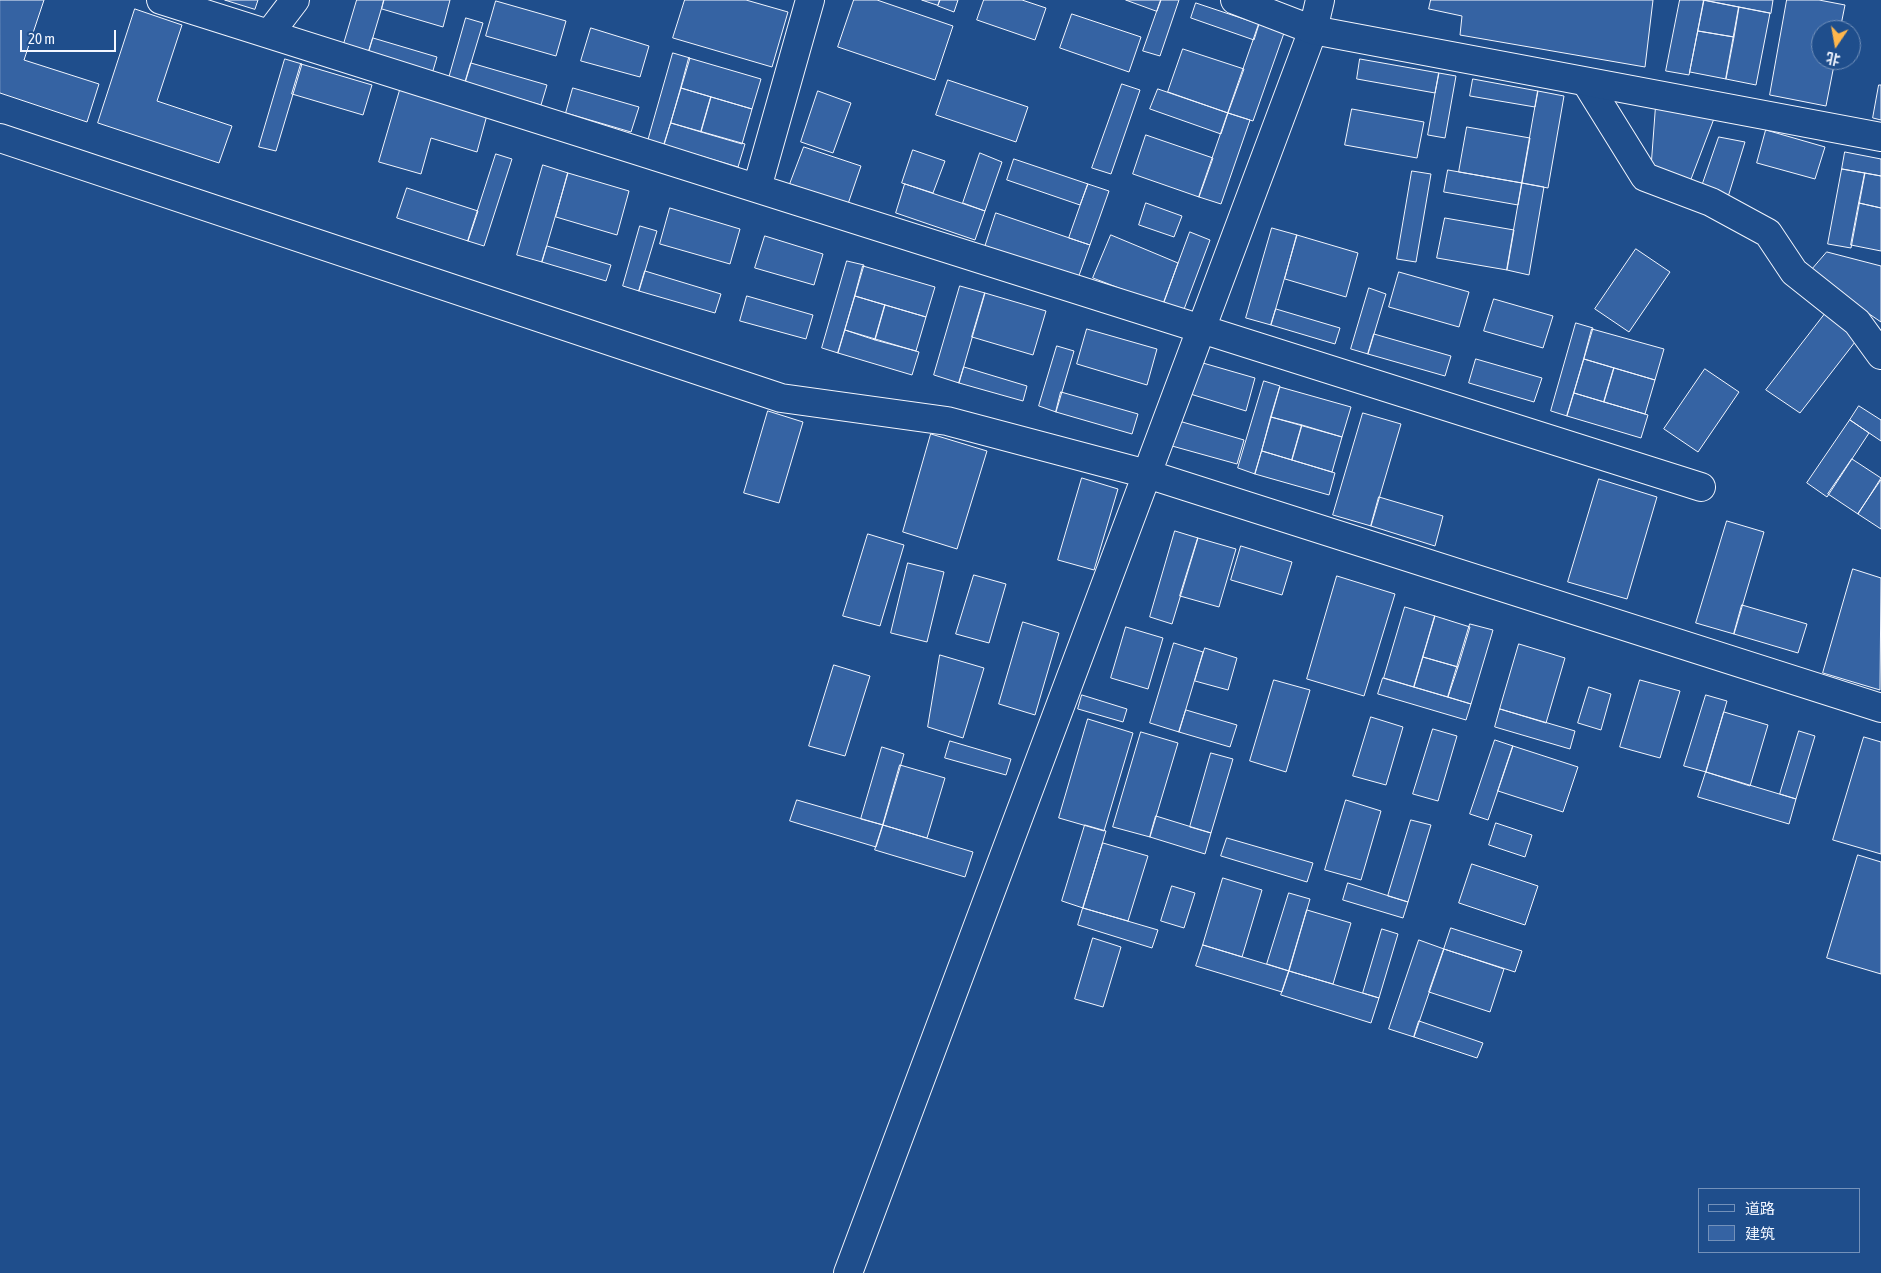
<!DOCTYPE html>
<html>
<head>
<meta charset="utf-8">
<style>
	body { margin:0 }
	#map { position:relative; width:1881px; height:1273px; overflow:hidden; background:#1f4e8c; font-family:"Asap Condensed","Noto Sans SC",sans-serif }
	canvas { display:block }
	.legend { position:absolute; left:1698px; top:1188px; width:162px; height:65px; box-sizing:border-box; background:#1f4e8c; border:1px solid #7391ba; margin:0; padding:6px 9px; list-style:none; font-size:15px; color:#f2f6ff }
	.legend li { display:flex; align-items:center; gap:10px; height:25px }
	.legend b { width:25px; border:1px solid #7391ba }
	.north { position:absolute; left:1811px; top:20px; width:50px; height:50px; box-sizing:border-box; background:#1f4e8c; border:1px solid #7391ba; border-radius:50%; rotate:192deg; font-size:14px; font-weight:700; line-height:20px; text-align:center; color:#f2f6ff }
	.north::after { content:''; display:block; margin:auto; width:18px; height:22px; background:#ffb74d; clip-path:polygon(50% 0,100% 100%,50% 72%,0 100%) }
	.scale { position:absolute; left:20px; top:30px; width:96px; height:22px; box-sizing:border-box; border:2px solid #f2f6ff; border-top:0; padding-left:6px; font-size:15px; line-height:18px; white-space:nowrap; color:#f2f6ff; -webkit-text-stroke:4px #1f4e8c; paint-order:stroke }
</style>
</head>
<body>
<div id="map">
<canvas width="1881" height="1273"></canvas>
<ul class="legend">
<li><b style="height:6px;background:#1f4e8c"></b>道路</li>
<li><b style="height:14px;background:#3563a3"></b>建筑</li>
</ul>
<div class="north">北</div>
<div class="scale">20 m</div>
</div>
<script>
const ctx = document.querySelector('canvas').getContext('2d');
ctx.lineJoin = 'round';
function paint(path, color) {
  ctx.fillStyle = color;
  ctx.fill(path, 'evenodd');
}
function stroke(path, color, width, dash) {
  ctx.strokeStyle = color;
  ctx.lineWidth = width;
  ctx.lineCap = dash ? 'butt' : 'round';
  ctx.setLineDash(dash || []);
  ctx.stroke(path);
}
const building = new Path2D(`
	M0,0H44L24,60L99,84L87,122L0,93Z
	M225,0H258L255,9Z
	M357,0H384L368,54L343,47Z
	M384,0H450L443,27L382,9Z
	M685,0H746L788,12L772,67L673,38Z
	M854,0H877L953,26L935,80L838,47Z
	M922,0H940L938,5Z
	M940,0H958L954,12L938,6Z
	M984,0H1022L1046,8L1035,40L977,20Z
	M1126,0H1161L1157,11Z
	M1161,0H1179L1160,56L1143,51Z
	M1431,0H1653L1645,67L1460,35L1462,16L1429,9Z
	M1680,0H1704L1689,75L1666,71Z
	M1703,0H1773L1771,13Z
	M1704,0L1739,7L1734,37L1698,31Z
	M1787,0H1819L1845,5L1840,30H1821V60H1835L1826,106L1770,95Z
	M496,1L566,21L556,56L486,36Z
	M1196,3L1259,24L1254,40L1191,18Z
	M1739,7L1770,13L1756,85L1726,79Z
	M135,9L182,25L157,101L232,126L219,163L98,123Z
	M1072,14L1141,37L1129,72L1060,48Z
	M466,18L483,23L465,83L449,78Z
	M1259,24L1284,33L1253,121L1228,113Z
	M591,28L649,46L640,77L581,61Z
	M1698,31L1734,37L1726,79L1690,72Z
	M373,38L437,57L432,74L368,54Z
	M1183,49L1244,69L1228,113L1168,92Z
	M673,53L690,58L664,145L648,141Z
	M689,58L761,79L752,109L681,88Z
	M285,59L302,64L276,151L259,147Z
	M1360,59L1439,73L1435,93L1357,79Z
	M471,63L547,85L541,105L465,83Z
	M301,64L372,85L363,115L292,94Z
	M1439,73L1456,76L1445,138L1428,135Z
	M1473,79L1538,91L1535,107L1470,96Z
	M948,80L1028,107L1016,142L936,115Z
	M1122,84L1140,90L1111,174L1092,168Z
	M1879,85H1881V120L1873,118Z
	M573,88L639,107L631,132L566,113Z
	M681,88L711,97L701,132L671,123Z
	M1158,89L1228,113L1221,134L1150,109Z
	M400,90L487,115L477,152L431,138L421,174L379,162Z
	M818,91L851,103L833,153L801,142Z
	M1538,91L1564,96L1548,188L1522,183Z
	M711,97L752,109L742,144L701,132Z
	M1656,105L1715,116L1688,187L1651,173Z
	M1352,109L1424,122L1417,158L1345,145Z
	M1228,113L1250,120L1221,204L1199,197Z
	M671,123L745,144L738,167L664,145Z
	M1467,127L1530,138L1522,183L1459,172Z
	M1766,130L1825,147L1815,179L1757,163Z
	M1146,135L1213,158L1199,197L1133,174Z
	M1719,137L1745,142L1728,197L1702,186Z
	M804,147L861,166L848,204L790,184Z
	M913,150L945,161L933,193L902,183Z
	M1845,152L1881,159V176L1842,169Z
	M980,153L1002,162L985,211L963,203Z
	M496,154L512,159L484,246L468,241Z
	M1014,159L1088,184L1080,205L1007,180Z
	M543,165L568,173L542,262L517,255Z
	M1842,169L1865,173L1851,248L1828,244Z
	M1448,170L1522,183L1518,205L1444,192Z
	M1412,171L1431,174L1416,262L1397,259Z
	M568,173L629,191L617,235L556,217Z
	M1865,173L1881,176V208L1859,203Z
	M1522,183L1544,187L1529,275L1507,270Z
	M905,184L985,211L975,240L896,213Z
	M1088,184L1109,191L1090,245L1069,238Z
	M407,188L478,211L468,241L397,218Z
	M1146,203L1182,216L1174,237L1139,225Z
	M1859,203L1881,208V251L1851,245Z
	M670,208L740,229L730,264L660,244Z
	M996,213L1090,245L1077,281L984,250Z
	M1445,218L1514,230L1507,270L1437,258Z
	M640,226L657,231L639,291L623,286Z
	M1272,228L1297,235L1271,325L1246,318Z
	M1190,232L1210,240L1183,312L1163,305Z
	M1111,235L1178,263L1163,305L1093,278Z
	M1297,235L1358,253L1346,297L1285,279Z
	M765,236L823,254L814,285L755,268Z
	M547,246L611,265L606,281L542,262Z
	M1636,249L1670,272L1629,332L1595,309Z
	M1827,252L1881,266V322L1809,273Z
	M847,261L864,265L838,353L822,348Z
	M863,266L935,287L926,317L855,296Z
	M645,271L721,294L715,313L639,291Z
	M1399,272L1469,292L1459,327L1389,307Z
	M960,286L985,293L959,383L934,375Z
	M1369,288L1386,294L1368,354L1351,349Z
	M985,293L1046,311L1033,355L972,337Z
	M747,296L813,315L806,339L740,321Z
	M855,296L885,305L875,340L845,330Z
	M1494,299L1553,316L1543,348L1484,331Z
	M885,305L926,317L916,351L875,340Z
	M1276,309L1340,328L1335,344L1271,325Z
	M1828,310L1862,333L1800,413L1766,390Z
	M1576,323L1593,328L1567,416L1551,411Z
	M1087,329L1157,349L1147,385L1077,364Z
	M1592,329L1664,349L1655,380L1584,359Z
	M845,330L919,352L912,375L838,353Z
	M1374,334L1451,356L1445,376L1368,354Z
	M1057,346L1074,351L1056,412L1039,406Z
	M1476,359L1542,378L1534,402L1469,383Z
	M1584,359L1614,368L1604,402L1574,393Z
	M1196,361L1255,378L1246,411L1187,393Z
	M964,367L1027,386L1023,401L959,383Z
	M1614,368L1655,380L1645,414L1604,402Z
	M1705,369L1739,392L1698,452L1664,429Z
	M1264,381L1280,386L1255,474L1238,468Z
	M1280,387L1351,407L1342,437L1271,417Z
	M1061,392L1138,414L1132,434L1056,412Z
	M1574,393L1648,415L1641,438L1567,416Z
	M1859,406L1881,420V441L1850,420Z
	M768,411L803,422L779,503L744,493Z
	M1363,413L1401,424L1371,526L1333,515Z
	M1271,417L1302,425L1292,460L1262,451Z
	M1850,420L1869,433L1827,497L1807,483Z
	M1179,421L1244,440L1237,464L1172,446Z
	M1302,425L1342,437L1332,472L1292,460Z
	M931,434L987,451L957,549L903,532Z
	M1262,451L1335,473L1329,495L1255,474Z
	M1852,459L1881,478L1858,514L1828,494Z
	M1082,478L1118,489L1094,570L1058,560Z
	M1599,479L1657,497L1627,599L1568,582Z
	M1881,480V529L1858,514Z
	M1379,497L1443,516L1435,546L1371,526Z
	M1727,521L1764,532L1734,634L1696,623Z
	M1175,531L1198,538L1172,624L1150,617Z
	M868,534L904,545L880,626L843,616Z
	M1198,538L1236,549L1219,607L1180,596Z
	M1241,546L1292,562L1282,595L1231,580Z
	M908,563L944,572L927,642L891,633Z
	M1853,569L1881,578L1880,690L1823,673Z
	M974,575L1006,584L989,643L956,634Z
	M1337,576L1395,594L1364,696L1307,679Z
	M1742,605L1807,624L1798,653L1734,634Z
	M1405,607L1435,616L1414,687L1384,678Z
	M1435,616L1470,627L1458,667L1423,657Z
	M1023,622L1059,633L1035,715L999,704Z
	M1470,624L1493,630L1471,704L1448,697Z
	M1126,627L1163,638L1148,689L1111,678Z
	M1174,643L1203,652L1179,732L1150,723Z
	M1519,644L1565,658L1546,723L1500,709Z
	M1205,648L1237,658L1228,690L1195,681Z
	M940,655L984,668L963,738L928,727Z
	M1423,657L1458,667L1448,697L1414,687Z
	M834,665L870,676L845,756L809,746Z
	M1383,678L1471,704L1466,720L1378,694Z
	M1274,680L1310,690L1286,772L1250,761Z
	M1640,680L1680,691L1660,758L1620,747Z
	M1589,687L1611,694L1601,730L1578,723Z
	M1082,695L1127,709L1123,722L1078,709Z
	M1706,695L1727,701L1706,772L1684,766Z
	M1500,709L1575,731L1570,749L1495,727Z
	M1186,710L1237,725L1230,747L1179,732Z
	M1724,712L1768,725L1750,786L1706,772Z
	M1371,717L1403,727L1386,785L1353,776Z
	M1088,719L1133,733L1104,831L1059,818Z
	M1433,729L1457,736L1438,801L1413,794Z
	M1799,731L1815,736L1796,799L1780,794Z
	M1141,732L1178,743L1150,837L1113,827Z
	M1864,737L1881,742V854L1833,840Z
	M1495,740L1513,746L1488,820L1470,814Z
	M950,741L1011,759L1006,775L945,758Z
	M1513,746L1578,767L1563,812L1498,791Z
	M882,747L904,754L883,825L861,819Z
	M1211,753L1233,759L1211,833L1190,827Z
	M900,765L945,778L927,838L883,825Z
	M1706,772L1796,799L1789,824L1698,797Z
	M797,800L883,825L876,847L790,821Z
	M1346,800L1381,811L1361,880L1325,870Z
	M1156,816L1211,833L1205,854L1150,837Z
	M1411,820L1431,825L1408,902L1388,896Z
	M1496,823L1532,835L1525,857L1489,845Z
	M883,825L973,852L965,877L875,850Z
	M1085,825L1106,831L1083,908L1062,901Z
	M1227,838L1313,863L1307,882L1221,856Z
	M1103,843L1148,856L1128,921L1083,908Z
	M1858,855L1881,862V974L1827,958Z
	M1472,864L1538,886L1525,925L1459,903Z
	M1223,878L1262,890L1242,957L1203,945Z
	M1348,883L1408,902L1403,918L1343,900Z
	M1172,886L1195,893L1184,928L1161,921Z
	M1289,893L1310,899L1289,971L1267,964Z
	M1083,908L1158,930L1152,948L1078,925Z
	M1307,910L1351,923L1333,984L1289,971Z
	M1451,928L1522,951L1515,972L1444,949Z
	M1382,929L1398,934L1379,998L1363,993Z
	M1093,938L1121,947L1103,1007L1075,999Z
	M1419,940L1444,949L1414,1037L1389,1029Z
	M1203,945L1289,971L1282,992L1196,966Z
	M1444,949L1504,969L1490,1012L1429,992Z
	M1289,971L1379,998L1371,1023L1281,995Z
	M1419,1021L1483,1043L1477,1058L1414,1037Z`);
paint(building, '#3563a3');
stroke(building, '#f2f6ff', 1);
const street = new Path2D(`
	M161,0L1701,487
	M269,34L295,0
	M1586,82L1645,177L1711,202L1768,233L1794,272L1857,322L1881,355
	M0,138L781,398L947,421L1147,474L1881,708
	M757,188L810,0
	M848,1273L1313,30`);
const secondary = new Path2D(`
	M1235,0L1313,30L1881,137
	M1313,30L1320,0`);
stroke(street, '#f2f6ff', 30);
stroke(secondary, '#f2f6ff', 30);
stroke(street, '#1f4e8c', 28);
stroke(secondary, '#1f4e8c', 28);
</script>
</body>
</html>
